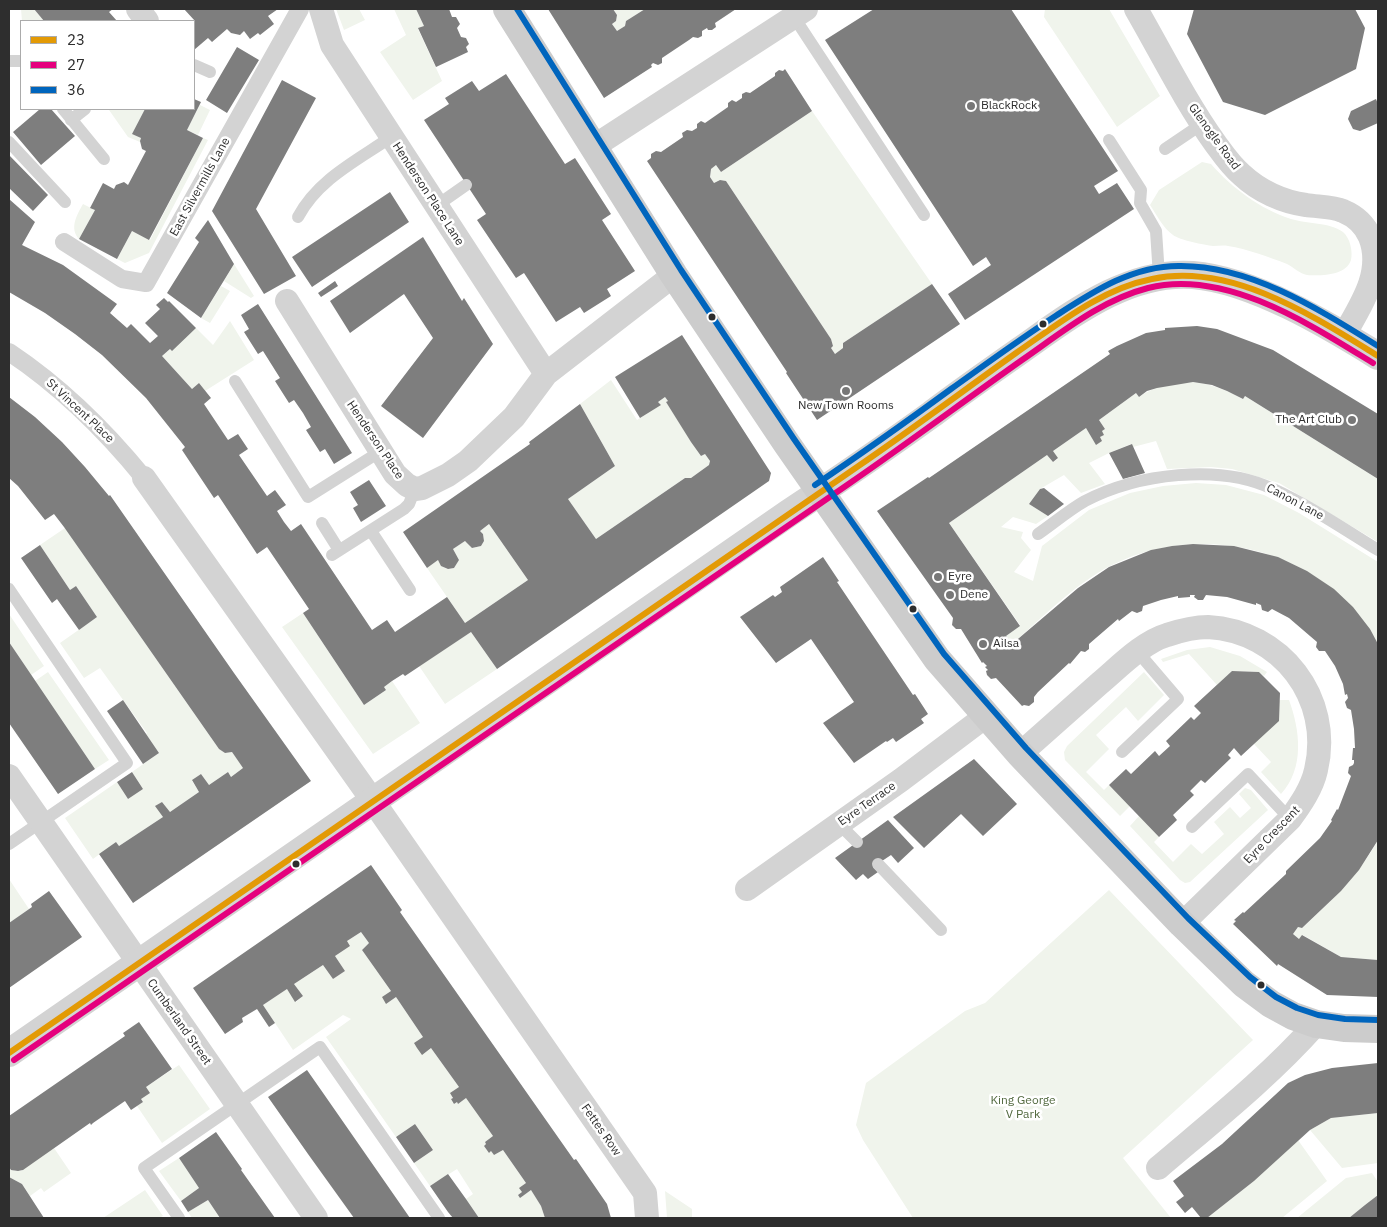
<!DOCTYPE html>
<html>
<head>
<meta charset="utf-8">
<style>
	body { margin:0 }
	#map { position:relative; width:1387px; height:1227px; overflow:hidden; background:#fff; font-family:"IBM Plex Sans",sans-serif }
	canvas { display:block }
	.frame { position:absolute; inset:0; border:10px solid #2e2e2e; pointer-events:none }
	.legend { position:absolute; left:20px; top:20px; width:175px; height:90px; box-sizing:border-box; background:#fff; border:1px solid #ababab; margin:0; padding:6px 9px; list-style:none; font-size:15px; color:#2e2e2e }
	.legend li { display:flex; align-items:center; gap:10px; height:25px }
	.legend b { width:25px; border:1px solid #ababab }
</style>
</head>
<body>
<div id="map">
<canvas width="1387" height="1227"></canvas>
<div class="frame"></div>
<ul class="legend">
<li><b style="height:6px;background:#e39a05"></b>23</li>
<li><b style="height:6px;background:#e5007d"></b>27</li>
<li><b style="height:6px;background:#0065bd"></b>36</li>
</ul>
</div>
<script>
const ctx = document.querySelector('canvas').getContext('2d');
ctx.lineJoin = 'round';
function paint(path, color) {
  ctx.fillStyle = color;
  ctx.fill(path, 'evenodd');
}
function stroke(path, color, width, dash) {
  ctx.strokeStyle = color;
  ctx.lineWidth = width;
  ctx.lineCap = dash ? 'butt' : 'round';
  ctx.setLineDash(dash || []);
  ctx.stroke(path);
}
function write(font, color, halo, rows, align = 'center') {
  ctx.font = font + ' "IBM Plex Sans",sans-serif';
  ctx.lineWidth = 5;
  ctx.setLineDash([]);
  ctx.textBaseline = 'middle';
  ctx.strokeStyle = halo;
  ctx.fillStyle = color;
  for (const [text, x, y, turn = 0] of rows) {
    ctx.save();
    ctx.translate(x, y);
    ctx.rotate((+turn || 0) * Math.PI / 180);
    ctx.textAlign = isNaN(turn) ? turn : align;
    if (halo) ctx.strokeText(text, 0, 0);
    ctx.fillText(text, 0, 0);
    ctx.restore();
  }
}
paint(new Path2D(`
	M21,9H34L44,21H35L34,20L22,21Z
	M336,9H359L365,20L344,30Z
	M394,9H416L424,26L418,29L442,81L413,100L380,52L406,35Z
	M613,9H645L626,21L625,26L617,31L612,24L616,21L617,15Z
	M1045,9H1109L1160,96L1117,127L1044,17Z
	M200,105L210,110L198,135L187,130Z
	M111,109H145L133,133L141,138L140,142L128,137L109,110Z
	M812,111L932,284L843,343V348L835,354L831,348L833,346L831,339L726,181L720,180L714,183L710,177L711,169L716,165L721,172Z
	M203,138L208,140L149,253L125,263L117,259L132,231L150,240Z
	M1202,162L1211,164C1232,188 1260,209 1291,219C1307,224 1329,222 1343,232C1350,238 1353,251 1351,260C1346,276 1320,276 1307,275C1300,274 1293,267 1287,264C1269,257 1247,249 1228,246C1224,245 1218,246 1213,246C1205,245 1179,240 1173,235C1163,228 1156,214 1150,205L1159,190Z
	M83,204L95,210L79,239C69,228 77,215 83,204Z
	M234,264L254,296L251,298L224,281Z
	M221,286L230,291L210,323L201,318Z
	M230,321L254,360L205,391L199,383L192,389L162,356L196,328L213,345Z
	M611,380L637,420L660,405L658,402L665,397L668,401L666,402L701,456L705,454L710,461L709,465L691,478H685L596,539L568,499L615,466L580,404Z
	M1193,382C1212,384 1227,390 1242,399L1245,396L1378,479V542L1279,483L1232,469L1211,467L1167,469L1156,441L1133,447L1131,444L1109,453L1089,463L1105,484L1081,493L1064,475L1040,489L1029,504L1048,516L1036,524L1013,517L1001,527L1023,532L1021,538L1031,550L1014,572L1033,581L1042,546L1089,510L1130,493L1163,486L1196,483L1226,485L1264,495L1299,513L1378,562V644C1327,550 1203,518 1110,566C1075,584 1042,618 1012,644L1006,636L1020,625L949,523L1047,455L1053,462L1058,459L1053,451L1086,428L1096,444L1102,441L1100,437L1104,435L1102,431L1105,429L1099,420L1136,393L1139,397C1155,385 1174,384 1193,382Z
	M489,524L528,580L465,623L427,568L438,560C442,567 446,571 454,568L459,560L453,549L465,541L472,548L481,546L484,541L483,534L480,531Z
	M65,528L219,749L225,753L232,752L243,768L231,777L228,772L209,785L201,774L192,781L199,792L170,812L162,802L156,806L163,817L119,846L116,842L93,859L65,818L117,782L128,799L143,789L132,772L159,753L146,734L147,733L100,668L84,678L60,643L97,617L76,586L70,590L40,545Z
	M303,613L364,705L386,690L384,687L392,681L420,723L373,754L282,627Z
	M9,614L44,666L31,675L9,642Z
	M471,632L497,669L445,704L419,666Z
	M1210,647L1240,656L1267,672L1264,676L1259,672L1232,671L1217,685L1189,654L1163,662L1161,659L1187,650Z
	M48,672L109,760L95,769L35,681Z
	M1144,672L1164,695L1138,721L1126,707L1096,735L1109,749L1086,772L1104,790L1109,785L1130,806L1120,816L1065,760L1064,752L1067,746Z
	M1280,700H1289C1300,730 1305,768 1281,794L1261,772L1271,762L1254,744Z
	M1245,788L1251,790L1268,810L1190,882L1185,883L1180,880L1130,826L1139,816L1159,837L1154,842L1173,862L1191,844L1202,854L1224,834L1214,822L1230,807L1240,818L1251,808L1239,794Z
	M1378,840V960L1341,957L1303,935L1299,939L1293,934L1298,927L1302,928C1331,901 1359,875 1378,840Z
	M9,879L29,909L9,923Z
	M1109,890L1253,1040L1123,1158L1171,1218H913L863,1140L856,1125L866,1083L965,1011L985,1003Z
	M361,932L369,943L362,950L391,991L386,1004L396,997L423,1037L422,1054L431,1048L459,1087L451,1099L454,1104L457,1102L458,1104L466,1098L493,1136L485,1142L486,1144L484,1146L489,1153L491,1151L494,1155L503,1150L526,1183L520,1188L522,1192L518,1195L520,1197L531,1190L541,1206L545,1218H479L466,1199L473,1194L457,1169L430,1186L414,1163L433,1150L415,1124L396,1137L326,1037L351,1019L343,1015L293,1050L263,1005L287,989L296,1002L303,996L294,984L323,965L333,979L345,971L335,956L350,946L347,941Z
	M179,1065L210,1109L162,1143L137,1106L143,1102L141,1099L146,1087Z
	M1378,1113V1163L1342,1168L1310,1130L1331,1118Z
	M1298,1140L1327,1181L1282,1218H1207L1254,1181Z
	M54,1148L71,1173L44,1192L41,1188L30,1196L22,1184L9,1177V1167L15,1171H21Z
	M179,1158L199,1188L181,1201L159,1171Z
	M1372,1173L1378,1182V1195L1349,1218H1297L1346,1178Z
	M145,1190L163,1216L159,1218H103Z
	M665,1191L692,1209V1218H667Z
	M208,1200L220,1218H192L188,1212Z`), '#f0f4ec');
paint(new Path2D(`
	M34,9H113L109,12L117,21H44Z
	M184,9H278L268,16L274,24L260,35L258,33L250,39L244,31L240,35L231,33L227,29L212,42L208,38L194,50L195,21Z
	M416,9H449L452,17H456L460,24L457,28L461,37L466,38L469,44L466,47L468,52L436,67L418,28L424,26Z
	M548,9H613L617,15L616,21L612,24L617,31L625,26L626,21L645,9H736L715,23L716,27L712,30H708L707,28L702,31V36L698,38L693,37L689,40L662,58V63L658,65L653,63L651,65L652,67L604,98Z
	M874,9H1011L1118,171L1094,186L1099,194L1117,183L1134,209L965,320L948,294L991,265L986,257L973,266L825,40Z
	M1194,9H1355L1365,28L1356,69L1265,115L1223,102L1187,34Z
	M237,47L259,60L227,113L206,100Z
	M785,69L812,111L721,172L716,165L711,169L710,177L714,183L720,180L726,181L831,339L833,346L831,348L835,354L843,348V343L932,284L960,324L817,420L786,373L787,372L777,357L647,161L651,158V154L656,151L661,152L683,137L682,133L687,130L692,131L697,128V124L701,121L705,123L728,107V103L732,100L736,102L742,98V94L746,92L750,93L775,76V73L779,70L783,71Z
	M506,74L565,164L575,158L611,214L602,220L635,271L607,289L611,296L584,313L580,307L556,322L524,273L516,278L477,220L486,214L424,120L449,104L445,98L472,81L479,91Z
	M282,80L316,98L256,209L296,276L264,294L212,211Z
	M194,99L201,102L187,130L203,138L149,240L132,231L117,259L79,239L95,210L90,208L103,183L114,189L116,185L124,182L128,185L146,151L142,149L140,141L141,138L132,134L145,109H194Z
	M1376,99L1378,104V123L1360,131L1353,129L1348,119L1351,111Z
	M40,109H51L75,136L41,165L13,132Z
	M9,155L48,195L33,211L9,188Z
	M390,192L409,222L312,287L292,257Z
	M9,199L35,222L22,245L63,265L117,304L110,313L127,328L131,324L150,343L158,336L145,323L160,309L156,305L164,298L168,302L169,301L196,328L172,351L170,349L162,356L192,389L199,383L211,398L204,404L228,440L238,434L248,449L239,455L267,496L275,490L286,505L277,511L284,522L291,531L301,524L372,630L387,620L395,632L447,597L465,623L528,580L489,524L480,531L483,534L484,541L481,546L472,548L465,541L453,549L459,560L454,568L448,569L441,566L438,560L427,568L403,532L530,444L529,442L580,404L615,466L568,499L596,539L685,478H691L709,465L710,461L705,454L701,456L691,442L666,402L668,401L665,397L658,402L661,405L640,418L615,377L682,335L771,473L769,481L497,669L471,632L405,676L403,674L392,681L384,687L386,690L364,705L303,613L309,609L267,547L257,554L218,495L214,498L182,450L185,447L146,398L102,355L75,334L45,313L9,292Z
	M208,220L234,264L201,318L167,293L199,242L195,238Z
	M423,237L462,301L464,298L493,344L423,438L381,406L433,338L404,294L350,333L330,301Z
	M335,281L338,286L321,297L318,293Z
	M258,304L352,453L334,464L325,449L320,452L306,430L311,427L303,413L294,400L289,403L275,381L280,378L263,351L258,354L244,332L249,329L241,315Z
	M1197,326L1217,329L1273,350L1378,414V479L1245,396L1243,399L1227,391L1212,385L1193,382L1157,388L1147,391L1139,397L1136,393L1099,420L1105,429L1102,431L1104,435L1100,437L1102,441L1096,445L1086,428L1053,451L1058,458L1053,462L1047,455L949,523L1020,626L1006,636L1012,644L1078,588L1109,567L1151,550L1172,546L1193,544L1234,546L1278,557L1307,571L1334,589L1353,607L1370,629L1378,644V840L1359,870L1341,891L1302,928L1298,927L1293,934L1299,939L1302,935L1341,957L1378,960V997L1327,995L1278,964L1277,966L1233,924L1236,921L1234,920L1243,912L1244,913L1286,874V871L1320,838L1332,821L1331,820L1337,809L1338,810L1351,776L1348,773L1349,767L1353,765L1354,763V760H1352L1353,748H1355L1354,729L1351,710L1347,708L1345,702L1348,698L1347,694L1345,695L1343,684L1335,666L1325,651H1319L1316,647L1317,642L1289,618L1272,609L1268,612L1262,610L1261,605L1256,603V605L1227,597L1206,595L1203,600H1198L1194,597L1195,595H1190V597L1178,598V596L1161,600L1143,606L1142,611L1137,613L1132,611L1119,621L1118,619L1089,644V649L1085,652L1081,651L1070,664L1069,663L1038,692L1034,697V702L1029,706L1024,705L1022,706L996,678L991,679L987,675L986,671L988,670L985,667L987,666L983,662L982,663L961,629H956L952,625L953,618L877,511L928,477L929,478L1110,354L1108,351L1117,346L1146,333L1165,330V328Z
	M9,397L35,417L62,442L85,467L109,496L110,495L234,673L311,781L133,903L99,854L116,842L119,846L163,817L155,806L162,802L170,812L199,792L192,780L201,774L209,785L228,772L231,777L243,768L232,752L225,753L219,749L64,527L54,514L45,520L18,486L9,478Z
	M1132,444L1145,473L1123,479L1109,453Z
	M369,480L386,506L361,522L353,508L358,505L350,492Z
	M1044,488L1064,504L1048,516L1029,504L1040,489Z
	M40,545L70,590L76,586L97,617L79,630L57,599L52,603L21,558Z
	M823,557L839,581L837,582L913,695L915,694L928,714L921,719L924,723L896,742L893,738L887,742L886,741L854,763L823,723L854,702L811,639L776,663L740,617L773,595L775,597L782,592L780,587Z
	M9,642L95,769L58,794L9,723Z
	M1232,671L1259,672L1280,693L1279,721L1241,756L1234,748L1228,755L1231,758L1205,783L1201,780L1190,791L1194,795L1173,815L1177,820L1159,837L1109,785L1126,769L1131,774L1155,751L1159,756L1170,746L1166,741L1191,717L1194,720L1201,713L1194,706Z
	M123,700L159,753L143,764L107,711Z
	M974,759L1017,804L983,836L961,814L924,848L893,817Z
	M132,772L143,789L128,799L117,782Z
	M888,820L914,848L898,863L891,855L873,867L878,872L868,879L863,874L856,880L835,858Z
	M371,865L402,910L400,912L574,1160L576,1159L607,1204L611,1218H545L541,1206L531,1190L520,1198L518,1195L522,1192L519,1188L526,1183L503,1150L494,1155L491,1151L489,1153L484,1146L486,1144L485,1142L493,1136L466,1098L458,1104L457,1102L454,1104L451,1099L453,1098L450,1093L459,1087L431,1048L422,1055L417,1048L414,1043L423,1037L396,997L386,1004L382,997L391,991L362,950L369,943L361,932L347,941L350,946L335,956L345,971L333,979L323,965L294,984L303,996L295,1002L287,989L263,1005L275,1023L269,1027L257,1009L242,1018L243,1022L225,1034L193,988Z
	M49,891L82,937L9,988V923L32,907L31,904Z
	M139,1022L172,1069L146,1087L150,1093L141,1099L143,1102L131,1110L125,1101L93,1123L91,1125L90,1123L23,1170L18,1171L11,1170L9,1167V1116L125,1036L123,1033Z
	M1378,1063V1113L1331,1118L1310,1130L1254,1181L1207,1218H1201L1192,1207L1185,1213L1176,1202L1184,1196L1173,1181L1222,1144L1288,1083L1305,1075L1332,1068Z
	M307,1070L321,1090L410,1218H354L308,1154L268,1097Z
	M415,1124L433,1150L414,1163L396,1137Z
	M216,1132L242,1169L241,1170L275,1218H220L208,1200L188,1212L181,1201L199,1188L179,1158Z
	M448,1174L466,1199L479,1218H453L448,1212L430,1186Z
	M9,1177L22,1184L44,1218H9Z
	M1378,1195V1218H1349L1365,1205Z`), '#7e7e7e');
stroke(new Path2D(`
	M794,17L924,215
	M9,61H21
	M194,65L210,72
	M63,109L104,159
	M71,120L85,109
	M1109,140L1141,190L1140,203L1156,231L1159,276
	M9,142L65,202
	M1165,149L1202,124
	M436,206L466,185
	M298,217C318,179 358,160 391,137
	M235,381L308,497L381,451
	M322,523L339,550
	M371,531L410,590
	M1038,534C1054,523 1069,510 1085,501C1137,474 1219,463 1273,489C1310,506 1344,529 1378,550
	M332,555L404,509L409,504L415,489
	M9,589L127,763L9,844
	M1122,752L1178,699L1137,651
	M839,824L857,842
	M1192,827L1248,774L1290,819
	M878,864L941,930
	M179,1218L144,1168L320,1047L439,1218`), '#d3d3d3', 12);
stroke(new Path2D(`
	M64,242L122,279L146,283L300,9
	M9,352C60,386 105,430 144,478`), '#d3d3d3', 18);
stroke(new Path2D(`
	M138,9L147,21
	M321,9L332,45L546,374
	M1136,9C1162,54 1185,101 1215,143C1223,154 1231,166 1242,175C1259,191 1283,202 1306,205C1318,207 1332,206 1343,211C1355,216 1365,225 1370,237C1384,272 1361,305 1344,335
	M593,147L806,9
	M287,301L395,474L407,485L415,489L422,488L448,475L468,461L514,417L546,374L674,275
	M144,478L373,801L645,1193L647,1218
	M1020,754C1047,730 1073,707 1100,683C1119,667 1143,642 1167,635C1179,631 1196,627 1208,627C1281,631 1333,698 1316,770C1312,788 1301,804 1290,819L1182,924
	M9,776L316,1218
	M747,889L901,780L986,716
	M1158,1168C1212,1122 1269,1077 1316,1024`), '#d3d3d3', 24);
stroke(new Path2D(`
	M9,1053L789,513C837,481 885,448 932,414C961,392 991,371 1021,350C1071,315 1128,270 1193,275C1253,280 1328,325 1378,356`), '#d3d3d3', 28);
stroke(new Path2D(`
	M507,9L674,275L787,444L937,659L1020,754L1182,924L1244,984L1271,1004L1293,1016L1316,1024L1344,1028L1378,1029`), '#ccc', 28);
stroke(new Path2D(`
	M9,1053C291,857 574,662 857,467C911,430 963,391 1016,353C1058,324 1101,289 1152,279C1231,262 1313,316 1378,356`), '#e39a05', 6);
stroke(new Path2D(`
	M14,1060C292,867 570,674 850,483C908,443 964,401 1022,360C1061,333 1101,300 1148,288C1225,268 1311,325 1373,363`), '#e5007d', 6);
stroke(new Path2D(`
	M517,9L681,270L794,439L944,654L1026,748L1188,918L1250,977L1276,997L1297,1008L1318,1015L1345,1019L1378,1020
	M815,485C861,454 906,422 951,389C986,364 1020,339 1057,315C1094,291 1134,265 1181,266C1252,266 1320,310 1378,346`), '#0065bd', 6);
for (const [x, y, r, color] of [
	[971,106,5,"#777"],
	[712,317,4.5,"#2e2e2e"],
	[1043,324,4.5,"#2e2e2e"],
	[846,391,5,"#777"],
	[1352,420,5,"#777"],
	[938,577,5,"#777"],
	[950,595,5,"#777"],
	[913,609,4.5,"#2e2e2e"],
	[983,644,5,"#777"],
	[296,864,4.5,"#2e2e2e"],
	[1261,985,4.5,"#2e2e2e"]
]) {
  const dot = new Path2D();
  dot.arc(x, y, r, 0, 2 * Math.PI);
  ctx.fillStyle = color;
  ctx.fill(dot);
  stroke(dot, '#fff', 2);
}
write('12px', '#2e2e2e', '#fff', [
	["BlackRock",981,106],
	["New Town Rooms",846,406,"center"],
	["The Art Club",1342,420,"right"],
	["Eyre",948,577],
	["Dene",960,595],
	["Ailsa",993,644]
], 'left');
write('12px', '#2e2e2e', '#fff', [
	["Glenogle Road",1214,137,54],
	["East Silvermills Lane",200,187,-61],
	["Henderson Place Lane",428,194,57],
	["St Vincent Place",80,411,43],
	["Henderson Place",375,440,56],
	["Canon Lane",1295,502,28],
	["Eyre Terrace",867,804,-35],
	["Eyre Crescent",1272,835,-46],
	["Cumberland Street",179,1022,55],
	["Fettes Row",601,1130,55]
]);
write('12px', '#51683e', '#fff', [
	["King George",1023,1101],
	["V Park",1023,1115]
]);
</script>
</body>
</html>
